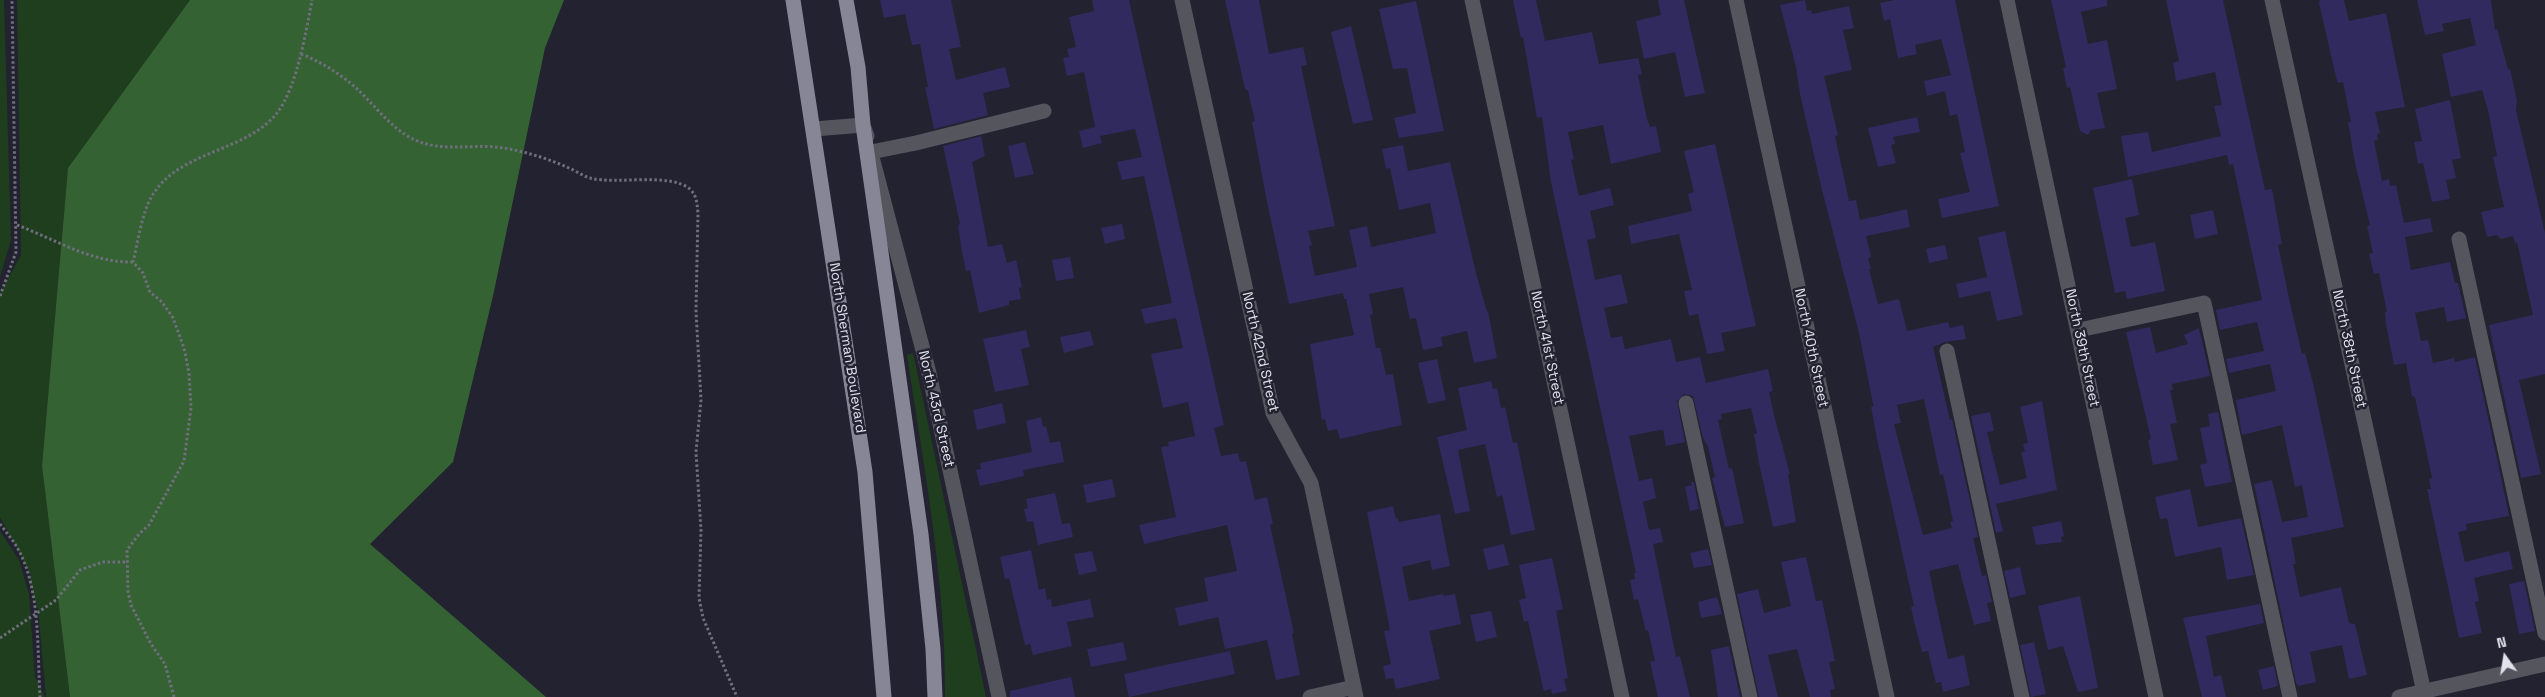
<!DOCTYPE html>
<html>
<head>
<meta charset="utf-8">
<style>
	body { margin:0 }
	#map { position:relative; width:2545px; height:697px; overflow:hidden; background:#222231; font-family:"Space Grotesk",sans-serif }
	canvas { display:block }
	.north { position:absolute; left:2480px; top:632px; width:50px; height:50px; -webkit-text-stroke:4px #222231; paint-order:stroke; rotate:347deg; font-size:14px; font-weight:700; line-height:20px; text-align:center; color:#e1e1ec }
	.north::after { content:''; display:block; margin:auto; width:18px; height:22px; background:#e1e1ec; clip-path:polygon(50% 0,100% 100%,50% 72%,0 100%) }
</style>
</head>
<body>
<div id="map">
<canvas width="2545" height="697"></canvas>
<div class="north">N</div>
</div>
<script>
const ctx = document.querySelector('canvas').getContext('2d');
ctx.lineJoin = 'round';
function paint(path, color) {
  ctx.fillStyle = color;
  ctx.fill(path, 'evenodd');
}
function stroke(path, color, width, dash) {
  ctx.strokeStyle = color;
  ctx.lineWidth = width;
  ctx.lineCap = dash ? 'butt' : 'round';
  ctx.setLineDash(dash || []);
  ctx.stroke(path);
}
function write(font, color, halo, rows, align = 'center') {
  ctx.font = font + ' "Space Grotesk",sans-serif';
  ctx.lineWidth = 5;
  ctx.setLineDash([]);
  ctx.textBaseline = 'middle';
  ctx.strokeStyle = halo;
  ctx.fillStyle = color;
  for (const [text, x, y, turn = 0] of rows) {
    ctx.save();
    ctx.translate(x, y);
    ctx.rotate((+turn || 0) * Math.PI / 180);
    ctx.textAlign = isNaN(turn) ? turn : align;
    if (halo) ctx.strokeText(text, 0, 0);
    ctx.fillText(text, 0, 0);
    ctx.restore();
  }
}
paint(new Path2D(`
	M0,0H4L11,240L0,277Z
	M17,0H190L68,169L42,466L70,697H46L38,609L29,581L31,575L0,517V293L21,255Z
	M913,353L981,673L986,697H945C946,582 924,468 907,355Z
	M0,531L19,560L29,594L35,677L45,697H0Z`), '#1f3e1d');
paint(new Path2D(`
	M190,0H564L545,48L493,296L453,462L370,544L546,697H70L42,466L68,168Z`), '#356233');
paint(new Path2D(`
	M880,0H951L961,47L949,49L956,80L1005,67L1010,87L983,93L988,115L934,129L925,87H928L920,44L912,45L905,14L884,18Z
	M1092,0H1129L1224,425L1214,428L1221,456L1238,453L1240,462L1246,461L1255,500L1267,497L1273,524L1270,525L1294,633L1292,634L1300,675L1276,680L1267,640L1225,649L1218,617L1179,626L1175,608L1208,601L1204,578L1237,571L1227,525L1144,544L1139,525L1176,517L1161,447L1169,446L1168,442L1195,436L1188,402L1163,408L1151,354L1183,348L1176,318L1145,324L1141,309L1172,303L1144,176L1122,180L1117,162L1142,157L1135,129L1100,136L1102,143L1083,148L1079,131L1095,127L1084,72L1067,76L1063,58L1069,57L1067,49L1076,47L1069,17L1094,11Z
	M1225,0H1259L1269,54L1303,47L1307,65L1301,66L1335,226L1308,231L1312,245L1309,246L1315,276L1357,267L1349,230L1367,226L1371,247L1436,233L1430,203L1399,210L1390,168L1386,169L1382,149L1403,145L1408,171L1450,162L1476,273L1487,312L1488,311L1497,358L1474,363L1467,331L1441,337L1443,346L1423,350L1416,318L1410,319L1403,287L1369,294L1373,314L1370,315L1376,348H1380L1386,375L1393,374L1402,425L1340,439L1337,429L1328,431L1325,419L1322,420L1310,344L1354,335L1346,299H1344L1343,293L1289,304L1267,202L1252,122L1255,121L1248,91L1245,89Z
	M1513,0H1536L1545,41L1592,32L1599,64L1638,58L1642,74L1638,75L1647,119L1650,127L1656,126L1661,152L1611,164L1603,125L1568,132L1574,159L1571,160L1579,196L1610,188L1614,205L1590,211L1596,238L1587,240L1595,280L1621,274L1628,303L1604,308L1611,338L1622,336L1625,349L1671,339L1676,362L1700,357L1706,383L1768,369L1773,391L1769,392L1775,419L1790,474H1788L1796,522L1773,527L1759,463L1754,434H1757L1751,408L1721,414L1722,419L1718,420L1729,469L1732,468L1744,523L1725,527L1712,478L1715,477L1708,447L1703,438L1693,396L1684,394L1677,401L1685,442L1666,446L1663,430H1660L1629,436L1639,481L1652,478L1656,498L1643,502L1649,530L1660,528L1663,542L1653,544L1676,657L1680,656L1690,697H1658L1650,662L1655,661L1648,630L1646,631L1638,599L1634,600L1630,580L1635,579L1634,573H1636L1551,182L1542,117L1537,118L1523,37L1521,38Z
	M1658,0H1684L1705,93L1685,97L1675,52L1644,59L1636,21L1661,15Z
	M1805,0L1807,11L1811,10L1812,14L1849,6L1854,28L1843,30L1852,70L1824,76L1838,135L1835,136L1849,201L1856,200L1860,220L1907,209L1910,227L1866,236L1871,257L1868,258L1871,269H1869L1878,304L1899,299L1907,331L1948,322L1950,328L1963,325L1966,339L1945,342L1933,347L1950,420L1952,419L1978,537L1973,538L1982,576L1986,575L1992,602L1987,603L1991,621L1974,625L1958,564L1929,571L1948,659L1964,655L1970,685L1943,692L1941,682L1936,683L1928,651L1922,652L1914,621L1911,607L1914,606L1912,597L1877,439L1871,407L1874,406L1873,404L1859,333L1822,190L1800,94L1796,67L1780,5ZM1924,399L1940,475L1943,474L1953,521L1950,522L1952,528L1923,535L1894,424L1901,423L1897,405Z
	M1894,0H1955L1999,206L1942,218L1938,199L1970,192L1960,153L1965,152L1957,114L1950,116L1945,91L1927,96L1924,81L1951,75L1941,39L1915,45L1917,54L1898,58L1890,19L1884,21L1880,3Z
	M2051,0H2107V6L2081,12L2088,44L2107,40L2117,89L2097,93L2105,128L2091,130L2088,135L2080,131L2070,87L2067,88L2063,68L2066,67Z
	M2166,0H2223L2265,190L2272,189L2282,244L2278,245L2290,303L2302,354L2305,353L2313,383L2344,527L2291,538L2296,564H2293L2300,597L2341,587L2349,623L2355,624L2367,675L2349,679L2342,645L2310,652L2316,682L2298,686L2296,683L2254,484L2272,480L2282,522L2308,517L2302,485L2295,487L2282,425L2242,435L2236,400L2276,391L2270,364L2229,373L2226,359L2264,351L2257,322L2220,330L2216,310L2262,300L2233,164L2229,165L2227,155L2128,177L2121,136L2148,132L2152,152L2221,136L2214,106L2222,105L2215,72L2176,81L2173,63L2179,61Z
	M2320,0H2344L2349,21L2386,13L2405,107L2375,112L2380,133L2377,134L2378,140L2374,141L2382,181L2389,179L2390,186L2396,185L2404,223L2430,218L2433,232L2405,237L2411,270L2450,262L2455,283H2458L2466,318L2447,322L2444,307L2415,313L2421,341L2428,340L2433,363L2454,358L2455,362L2475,357L2502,482L2509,516L2466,524L2467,530L2458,532L2465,562L2509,551L2513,569L2474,578L2479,601L2475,602L2482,633L2459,638L2427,489H2431L2429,479L2432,478L2415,397L2412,396L2406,363L2394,365L2386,324L2385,312H2387L2379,273L2374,274L2369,254L2373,253L2367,226L2370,225L2355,163L2348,122H2351L2343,82L2338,83L2336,77L2319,3Z
	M2417,0H2491L2495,30L2497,29L2508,69H2510L2517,101L2516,110L2545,233V374L2519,380L2541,474L2521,478L2489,325L2533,315L2517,242L2515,243L2513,236L2501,239L2497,235L2487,237L2481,212L2504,207L2493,157L2497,156L2488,110L2482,90L2451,97L2442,54L2476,45L2470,18L2442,24L2444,31L2425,35Z
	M1416,1L1444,131L1399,138L1394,118L1416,113L1407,68L1393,69L1379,9Z
	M1351,26L1373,120L1353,124L1331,32Z
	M2450,100L2461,158L2452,160L2456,178L2446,180L2450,199L2432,202L2423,163L2418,164L2414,142L2422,141L2415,109Z
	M1917,117L1920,132L1893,137L1895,144L1891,145L1896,163L1878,167L1868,128Z
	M981,136L985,156L972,162L988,247L1002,244L1007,263L1016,260L1022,287L1019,288L1021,299L1009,301V305L979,313L970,270L966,271L962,252L958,225L960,224L943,146Z
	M1025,142L1034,174L1015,178L1008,146Z
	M1715,144L1756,326L1721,333L1725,351L1707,354L1698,314L1689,316L1684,291L1692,290L1679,234L1631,244L1628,226L1692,211L1688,194L1694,192L1684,151Z
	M2132,179L2139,215L2125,218L2131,247L2155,242L2165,291L2127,299L2125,291L2115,293L2093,188Z
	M2213,210L2218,234L2195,239L2190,215Z
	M1122,224L1125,239L1105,244L1101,228Z
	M2005,231L2023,315L1997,321L1990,291L1959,298L1956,284L1987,277L1978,237Z
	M1945,245L1948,259L1929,263L1926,249Z
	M1070,257L1074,278L1056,281L1052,260Z
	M2150,327L2156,353L2188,344L2184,335L2199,328L2210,376L2172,384L2173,390H2170L2177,423L2170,424L2178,460L2153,465L2148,440L2151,439L2126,332Z
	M1026,330L1030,347L1021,349L1029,385L995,392L983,339Z
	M1090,331L1094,345L1064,353L1060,337Z
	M1437,359L1446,400L1428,404L1418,363Z
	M1491,381L1493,389L1497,388L1501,408L1505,407L1513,443L1517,442L1535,530L1511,535L1502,495L1497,497L1485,444L1458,450L1470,511L1455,514L1437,437L1467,430L1458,388Z
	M2042,401L2057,490L1996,504L2003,531L1996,533L1971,416L1990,412L1994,431L1987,432L2000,485L2027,478L2021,452H2025L2023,444L2028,443L2020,407Z
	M1002,403L1006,423L977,430L973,410Z
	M2218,412L2232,482L2205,487L2200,465L2207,463L2200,428L2210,426L2208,414Z
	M1041,417L1043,427L1046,426L1050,443L1060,441L1064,462L1023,470L1024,476L980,486L976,470L981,469L980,463L1032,452L1026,421Z
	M1112,479L1116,497L1087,503L1083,485Z
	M1691,482H1694L1699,509L1690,511L1685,487L1692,485Z
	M2190,489L2198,527L2241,518L2254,575L2227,580L2221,547L2175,557L2167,518L2160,519L2155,497Z
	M1055,493L1062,524L1070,523L1073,537L1038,545L1033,521L1027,522L1024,509L1028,508L1026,499Z
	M1393,506L1396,519L1398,518L1399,522L1440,514L1450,566L1432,570L1430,560L1402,567L1409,601L1443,594L1444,596L1455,594L1461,624L1429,631L1440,679L1396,689L1393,678L1386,679L1383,666L1391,664L1384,631L1390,630L1367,512Z
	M2061,521L2064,536L2061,537L2062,542L2036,545L2032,527Z
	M1504,544L1509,565L1488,570L1483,549Z
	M1708,549L1712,565L1694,568L1690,553Z
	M1031,550L1039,590L1045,588L1047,600L1051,599L1052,607L1090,599L1094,617L1067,622L1072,646L1033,655L1030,644L1025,645L1009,578L1005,579L1000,557Z
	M1092,551L1097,571L1079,575L1074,554Z
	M1806,557L1816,601L1822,600L1835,661L1829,662L1835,689L1830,690L1831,697H1810L1797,649L1768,655L1778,697H1759L1737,594L1758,589L1764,613L1791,606L1781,562Z
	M1552,558L1563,609L1556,611L1568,678L1564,679L1567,691L1552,694L1551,689L1544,691L1543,688L1528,621L1524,622L1519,600L1526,598L1519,565Z
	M2020,567L2026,594L2010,598L2004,571Z
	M2524,581L2535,631L2519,634L2509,584Z
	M2080,596L2098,688L2078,692L2063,646L2048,650L2038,606Z
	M1717,597L1722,614L1701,618L1698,602Z
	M2260,604L2264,623L2206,636L2214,677L2221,675L2226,697H2202L2183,618Z
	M1491,611L1497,637L1476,642L1470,615Z
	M1123,642L1127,660L1091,667L1087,649Z
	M2034,642L2046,694L2031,697L2020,645Z
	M1729,646L1740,697H1718L1711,650Z
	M1230,651L1235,674L1129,697L1124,674Z
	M2274,666L2278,686L2263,690L2258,670Z
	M1071,677L1075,697H1010V691Z`), '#312a5e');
stroke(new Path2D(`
	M301,54C321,62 339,73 355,87C374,104 391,129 415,140C444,153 474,143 504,148C527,152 549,159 569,168C576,171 583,176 590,178C617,185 669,172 690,189C697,196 697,204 698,213L696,311L701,400L696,452L701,530L699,598L703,618L737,697
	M17,225C55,239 91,263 133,262
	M0,296L16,252L12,0
	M0,524C6,532 13,540 18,549C41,590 37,651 40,697
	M0,638L56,600L80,570L103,562H128
	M174,697L165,664L151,644L131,605L128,592L127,550L139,534L149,525L184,461L191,408L189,373L184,348L173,318L162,302L150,292L143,273L133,262C138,242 142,212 152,196C179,150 245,153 277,113C297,87 306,32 312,0`), '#6f6f7d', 3, [2.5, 2.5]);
stroke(new Path2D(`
	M1182,0L1273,413L1311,483L1356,697
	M1472,0L1622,697
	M1736,0L1887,697
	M2007,0L2156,697
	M2272,0L2425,697
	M814,129L863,125L867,136
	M871,152L916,143L1044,111
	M873,161L929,373L999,697
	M2459,239L2545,633
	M2079,330L2204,303L2290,697
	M1947,351L2022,697
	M1686,403L1750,697
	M1310,697L1354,687
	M2399,697L2545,664`), '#55555d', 15);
stroke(new Path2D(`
	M793,0L865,472L884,697
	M846,0L858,67L863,125L921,534L933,649L935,697`), '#868696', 15);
write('14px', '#e1e1ec', '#222231', [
	["North Sherman Boulevard",847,348,81],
	["North 41st Street",1547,348,78],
	["North 40th Street",1811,348,78],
	["North 39th Street",2082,348,78],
	["North 38th Street",2349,349,78],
	["North 42nd Street",1260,352,77],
	["North 43rd Street",936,409,77]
]);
</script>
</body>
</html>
